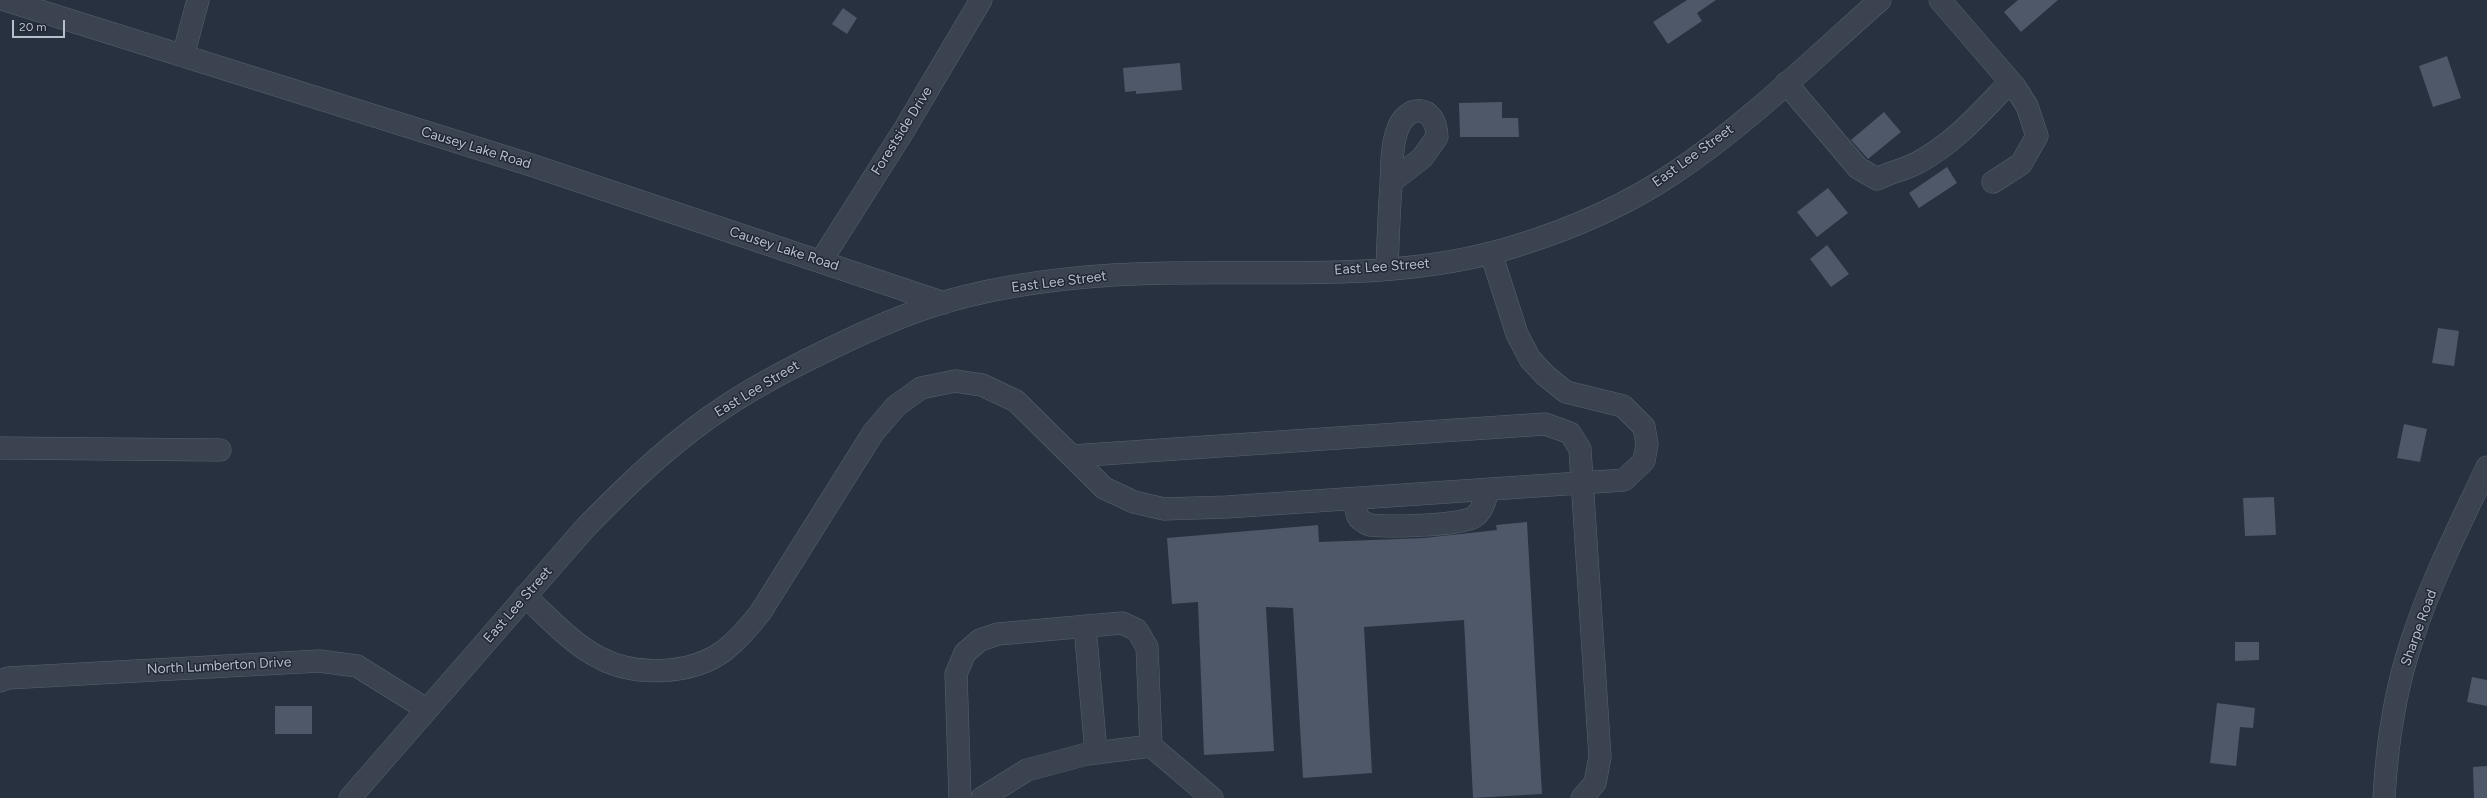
<!DOCTYPE html>
<html>
<head>
<meta charset="utf-8">
<style>
	body { margin:0 }
	#map { position:relative; width:2487px; height:798px; overflow:hidden; background:#273140; font-family:Figtree,sans-serif }
	canvas { display:block }
	.scale { position:absolute; left:12px; top:20px; width:53px; height:18px; box-sizing:border-box; border:2px solid #b8beca; border-top:0; padding-left:5px; font-size:12px; line-height:14px; white-space:nowrap; color:#b8beca; -webkit-text-stroke:3px #202835; paint-order:stroke }
</style>
</head>
<body>
<div id="map">
<canvas width="2487" height="798"></canvas>
<div class="scale">20 m</div>
</div>
<script>
const ctx = document.querySelector('canvas').getContext('2d');
ctx.lineJoin = 'round';
function paint(path, color) {
  ctx.fillStyle = color;
  ctx.fill(path, 'evenodd');
}
function stroke(path, color, width, dash) {
  ctx.strokeStyle = color;
  ctx.lineWidth = width;
  ctx.lineCap = dash ? 'butt' : 'round';
  ctx.setLineDash(dash || []);
  ctx.stroke(path);
}
function write(font, color, halo, rows, align = 'center') {
  ctx.font = font + ' Figtree,sans-serif';
  ctx.lineWidth = 3;
  ctx.setLineDash([]);
  ctx.textBaseline = 'middle';
  ctx.strokeStyle = halo;
  ctx.fillStyle = color;
  for (const [text, x, y, turn = 0] of rows) {
    ctx.save();
    ctx.translate(x, y);
    ctx.rotate((+turn || 0) * Math.PI / 180);
    ctx.textAlign = isNaN(turn) ? turn : align;
    if (halo) ctx.strokeText(text, 0, 0);
    ctx.fillText(text, 0, 0);
    ctx.restore();
  }
}
paint(new Path2D(`
	M1687,0H1716L1697,13L1702,21L1668,44L1653,22Z
	M2018,0H2058L2021,32L2004,12Z
	M843,8L857,18L847,34L832,24Z
	M2447,56L2461,98L2433,107L2419,66Z
	M1180,63L1182,90L1136,94V91L1125,92L1123,68Z
	M1502,102V118H1518L1519,137H1460L1459,103Z
	M1884,112L1901,132L1868,159L1851,140Z
	M1947,167L1957,183L1919,208L1909,193Z
	M1828,188L1848,213L1817,237L1797,212Z
	M1827,245L1849,274L1831,287L1810,259Z
	M2438,328L2459,331L2454,366L2432,363Z
	M2404,424L2427,429L2420,462L2397,458Z
	M2274,497L2276,535L2245,536L2243,498Z
	M1527,522L1542,794L1473,798L1464,620L1364,627L1372,773L1303,778L1293,608L1266,607L1274,751L1204,755L1198,602L1172,604L1167,538L1318,525L1319,542L1424,538L1497,530L1496,525Z
	M2235,642H2259V660L2235,661Z
	M2472,677L2487,680V706L2467,702Z
	M2217,703L2255,708L2253,728L2240,727L2236,766L2210,763Z
	M275,706H312V734H275Z
	M2487,766V798H2474L2473,767Z`), '#4e5868');
const minor = new Path2D(`
	M5,0L531,165L944,303
	M1940,0L2015,87L2027,106L2037,136L2021,164L1993,182
	M183,56L198,0
	M1786,83L1858,168L1877,179C1890,172 1904,170 1917,163C1955,143 1981,112 2010,82
	M821,261L904,130L981,0
	M1387,269C1388,241 1389,213 1391,186C1392,168 1391,148 1397,131C1406,103 1436,103 1437,137L1422,158L1391,182
	M0,448L220,450
	M1072,456L1545,424L1570,433L1580,449L1600,757L1595,783L1582,798
	M1356,499C1356,514 1355,519 1370,525C1390,527 1458,526 1474,517C1483,511 1485,500 1488,491
	M525,596C547,616 573,645 600,658C636,677 692,675 725,650C739,639 749,627 760,613L873,433L896,406L921,388L955,381L982,385L1016,401L1104,488L1134,502L1164,509L1227,507L1624,480L1644,461L1647,444L1644,427L1623,406L1566,392L1546,376L1530,359L1517,334L1491,253
	M1085,626L1096,753
	M0,681L8,678L319,661L357,666L426,709
	M1151,746L1212,798
	M350,798L586,527C630,482 676,438 729,404C764,381 800,363 838,345C879,325 921,307 967,296C1032,280 1102,274 1169,273C1284,271 1405,281 1516,246C1571,229 1625,206 1674,173C1748,124 1813,59 1880,0
	M960,798L956,674L965,653L980,640L998,634L1122,623L1137,630L1147,647L1151,746L1087,754L1027,770L982,798
	M2384,798C2387,743 2395,689 2413,637C2432,579 2461,523 2487,467`);
stroke(minor, '#59616d', 23);
stroke(minor, '#3b4350', 22);
write('14px', '#b8beca', '#202835', [
	["Forestside Drive",902,131,-58],
	["Causey Lake Road",476,148,17],
	["East Lee Street",1693,156,-36],
	["Causey Lake Road",784,249,18],
	["East Lee Street",1382,267,-4],
	["East Lee Street",1059,282,-7],
	["East Lee Street",757,389,-31],
	["East Lee Street",518,605,-49],
	["Sharpe Road",2419,628,-70],
	["North Lumberton Drive",219,666,-3]
]);
</script>
</body>
</html>
